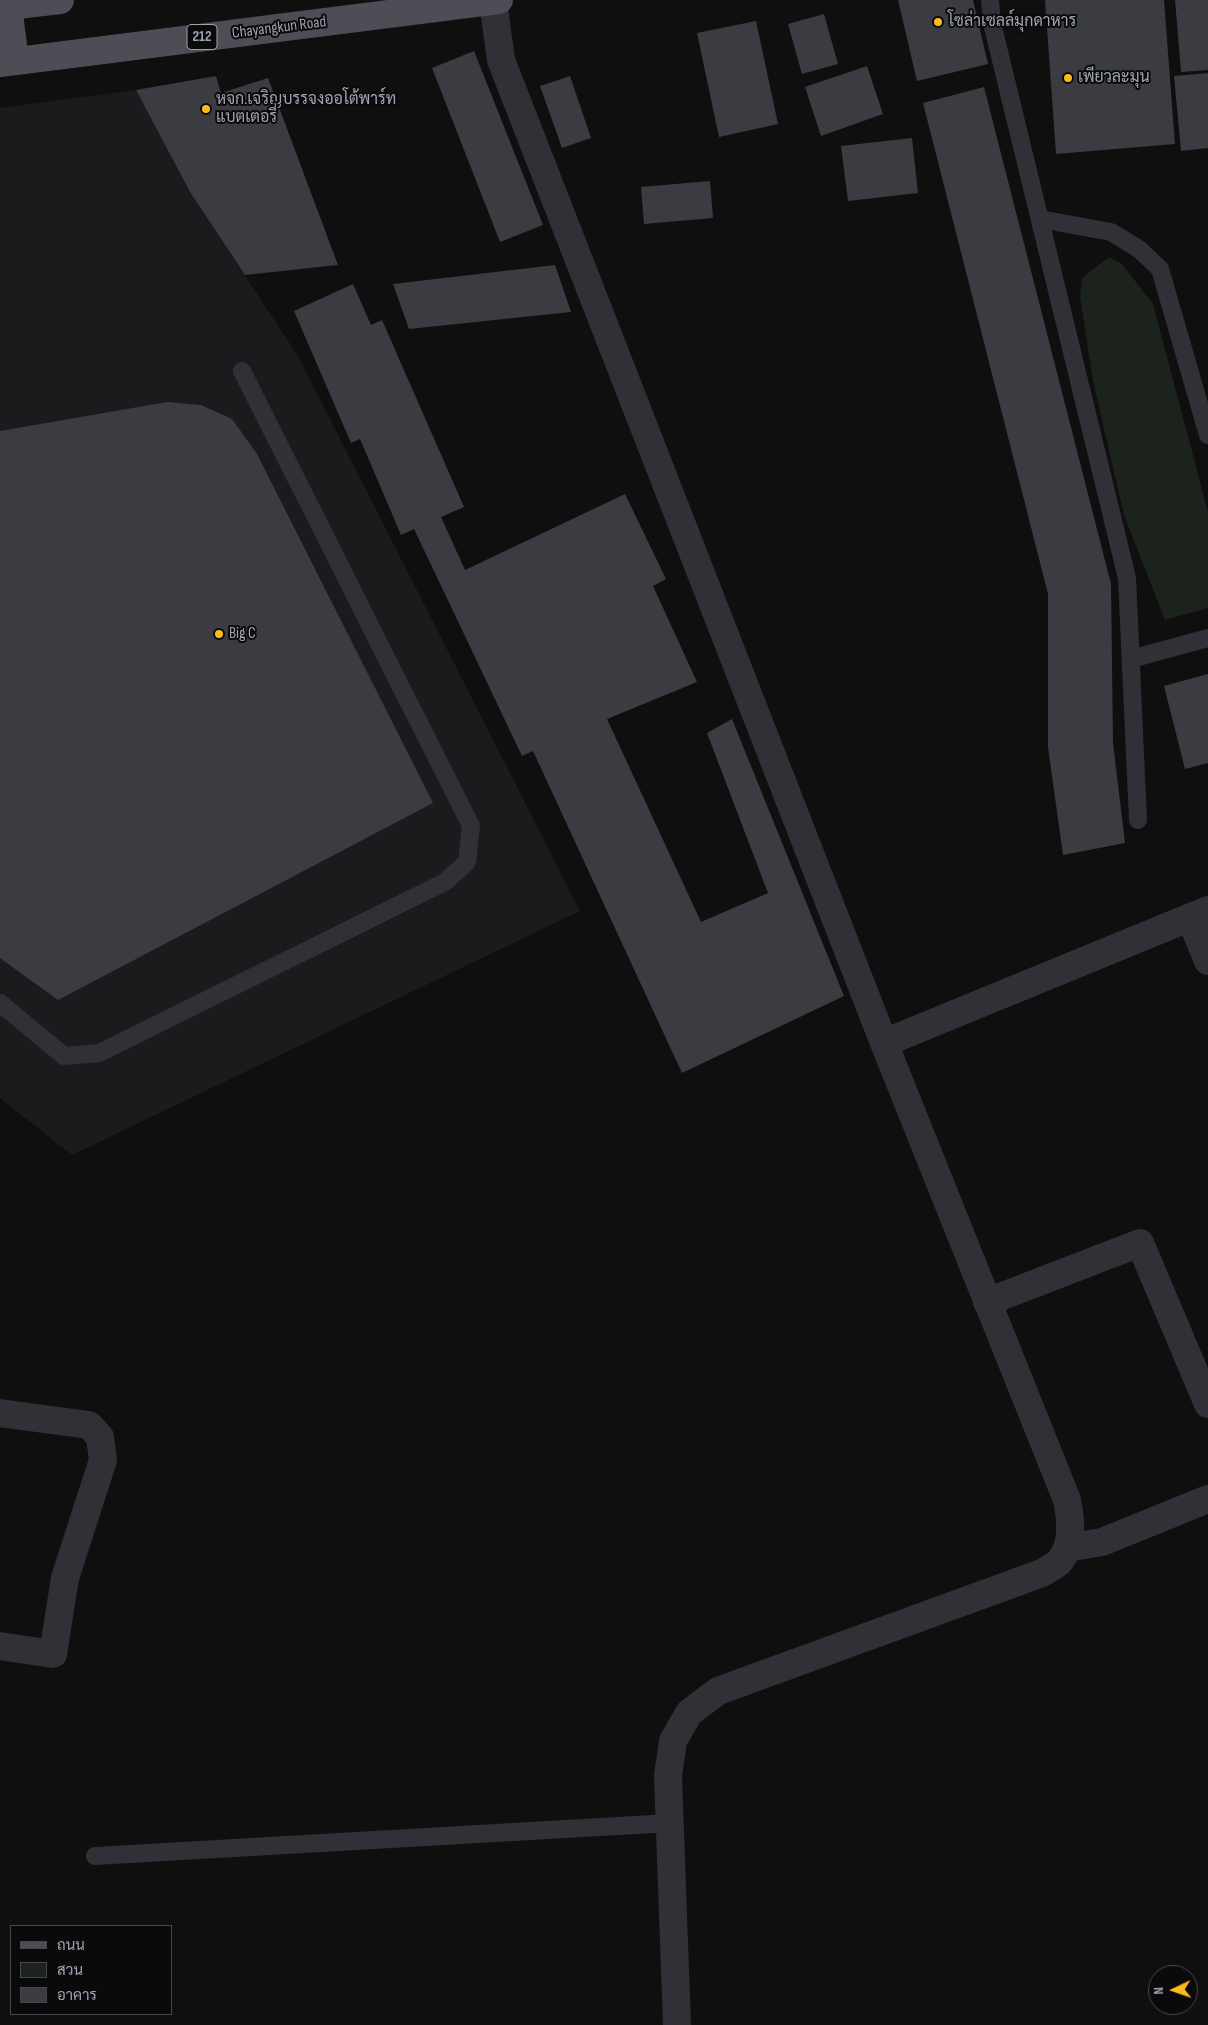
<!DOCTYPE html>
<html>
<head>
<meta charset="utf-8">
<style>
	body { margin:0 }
	#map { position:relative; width:1208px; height:2025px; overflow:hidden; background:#0f0f10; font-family:"Sofia Sans Condensed",Sarabun,sans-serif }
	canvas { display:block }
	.legend { position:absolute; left:10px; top:1925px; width:162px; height:90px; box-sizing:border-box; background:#0a0a0b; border:1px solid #46484e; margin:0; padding:6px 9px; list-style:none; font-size:15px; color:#9fa4b2 }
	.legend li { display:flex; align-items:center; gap:10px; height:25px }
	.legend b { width:25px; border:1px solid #46484e }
	.north { position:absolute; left:1148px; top:1965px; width:50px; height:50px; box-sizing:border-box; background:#0a0a0b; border:1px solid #46484e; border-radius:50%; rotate:267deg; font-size:14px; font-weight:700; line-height:20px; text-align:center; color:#9fa4b2 }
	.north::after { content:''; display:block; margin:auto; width:18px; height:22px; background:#fabb1d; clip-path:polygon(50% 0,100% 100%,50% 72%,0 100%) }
</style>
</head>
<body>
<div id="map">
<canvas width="1208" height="2025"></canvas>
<ul class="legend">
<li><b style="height:6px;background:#4c4d55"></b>ถนน</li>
<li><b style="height:14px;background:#1b231c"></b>สวน</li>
<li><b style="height:14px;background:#3b3c41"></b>อาคาร</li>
</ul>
<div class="north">N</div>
</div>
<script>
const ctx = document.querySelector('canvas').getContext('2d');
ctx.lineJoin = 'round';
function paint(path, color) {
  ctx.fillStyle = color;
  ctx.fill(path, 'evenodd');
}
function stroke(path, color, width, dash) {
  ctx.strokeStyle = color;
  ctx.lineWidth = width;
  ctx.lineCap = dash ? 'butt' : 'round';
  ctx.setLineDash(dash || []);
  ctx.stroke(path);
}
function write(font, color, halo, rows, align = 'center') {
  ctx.font = font + ' "Sofia Sans Condensed",Sarabun,sans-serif';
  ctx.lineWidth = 4;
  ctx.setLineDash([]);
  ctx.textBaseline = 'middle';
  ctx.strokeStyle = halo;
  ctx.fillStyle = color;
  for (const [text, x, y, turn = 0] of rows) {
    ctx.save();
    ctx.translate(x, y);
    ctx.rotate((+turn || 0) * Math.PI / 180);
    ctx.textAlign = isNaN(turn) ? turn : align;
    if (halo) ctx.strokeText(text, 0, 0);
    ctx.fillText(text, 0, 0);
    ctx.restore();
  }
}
paint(new Path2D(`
	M136,90L190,192L298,356L580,911L72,1155L0,1098V108Z`), '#1b1b1d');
paint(new Path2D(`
	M1109,257L1121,263L1153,304L1208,512V608L1165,620L1124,515L1093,381L1080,296L1082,278Z`), '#1b231c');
paint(new Path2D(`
	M898,0H973L988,64L917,81Z
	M1045,0H1164L1175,144L1056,154Z
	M1175,0H1208V70L1181,72Z
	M824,14L838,64L802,74L788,24Z
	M756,21L778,124L719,137L697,33Z
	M474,51L543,225L500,242L432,68Z
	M867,66L883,114L821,136L805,87Z
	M1208,73V148L1181,151L1174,76Z
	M216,76L221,93L268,78L338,265L245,275L190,192L136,90Z
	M570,76L591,138L562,148L540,86Z
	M984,87L1111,584L1113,743L1125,843L1063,855L1048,747V594L923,103Z
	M912,138L918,193L848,201L841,146Z
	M710,181L713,218L644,224L641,187Z
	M555,265L571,312L409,329L393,284Z
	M353,284L371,325L382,320L464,507L441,517L465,570L625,494L666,579L653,586L697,682L607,719L701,922L768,893L707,733L732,719L844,996L682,1073L533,751L522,756L414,529L401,535L360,439L351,443L294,311Z
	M167,402L201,405L232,419L257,454L433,803L58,1000L0,958V431Z
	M1208,674V763L1185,769L1164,686Z`), '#3b3c41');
stroke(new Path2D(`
	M990,0L992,23L1127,578L1138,820
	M1040,219L1111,232L1139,249L1160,269L1208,435
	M1131,659L1208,638
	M0,1003L64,1056L99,1053L445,882L467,862L471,826L242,371
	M95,1856L670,1823`), '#303036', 18);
stroke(new Path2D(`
	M493,1L501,60L884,1043L1067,1500C1071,1520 1074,1545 1059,1562C1055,1566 1047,1570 1042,1573L718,1691L689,1713L673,1741L668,1776L677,2025
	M1190,917L1208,961
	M884,1043L1208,910
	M987,1302L1140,1243L1208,1404
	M0,1413L89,1425L100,1437L103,1460L65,1578L53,1654L0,1646
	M1067,1548L1102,1542L1208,1499`), '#303036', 28);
stroke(new Path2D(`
	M8,6L15,61
	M0,7L60,0
	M0,63L499,0`), '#4c4d55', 28);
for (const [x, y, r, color] of [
	[938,22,5,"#fabb1d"],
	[1068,78,5,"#fabb1d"],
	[206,109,5,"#fabb1d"],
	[219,634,5,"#fabb1d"]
]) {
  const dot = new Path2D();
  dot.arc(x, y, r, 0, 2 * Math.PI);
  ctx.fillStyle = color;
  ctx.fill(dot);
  stroke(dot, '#0a0a0b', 2);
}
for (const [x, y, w] of [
	[202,37,30]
]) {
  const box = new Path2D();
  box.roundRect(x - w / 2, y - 12.5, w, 25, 4);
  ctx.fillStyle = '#0a0a0b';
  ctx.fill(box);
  stroke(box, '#9fa4b2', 1);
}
write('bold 15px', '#9fa4b2', null, [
	["212",202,37]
]);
write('16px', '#9fa4b2', '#0a0a0b', [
	["โซล่าเซลล์มุกดาหาร",948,22],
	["เพียวละมุน",1078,78],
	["หจก.เจริญบรรจงออโต้พาร์ท",216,100],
	["แบตเตอรี่",216,118],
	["Big C",229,634]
], 'left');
write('16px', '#9fa4b2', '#0a0a0b', [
	["Chayangkun Road",279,28,-7]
]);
</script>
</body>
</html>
